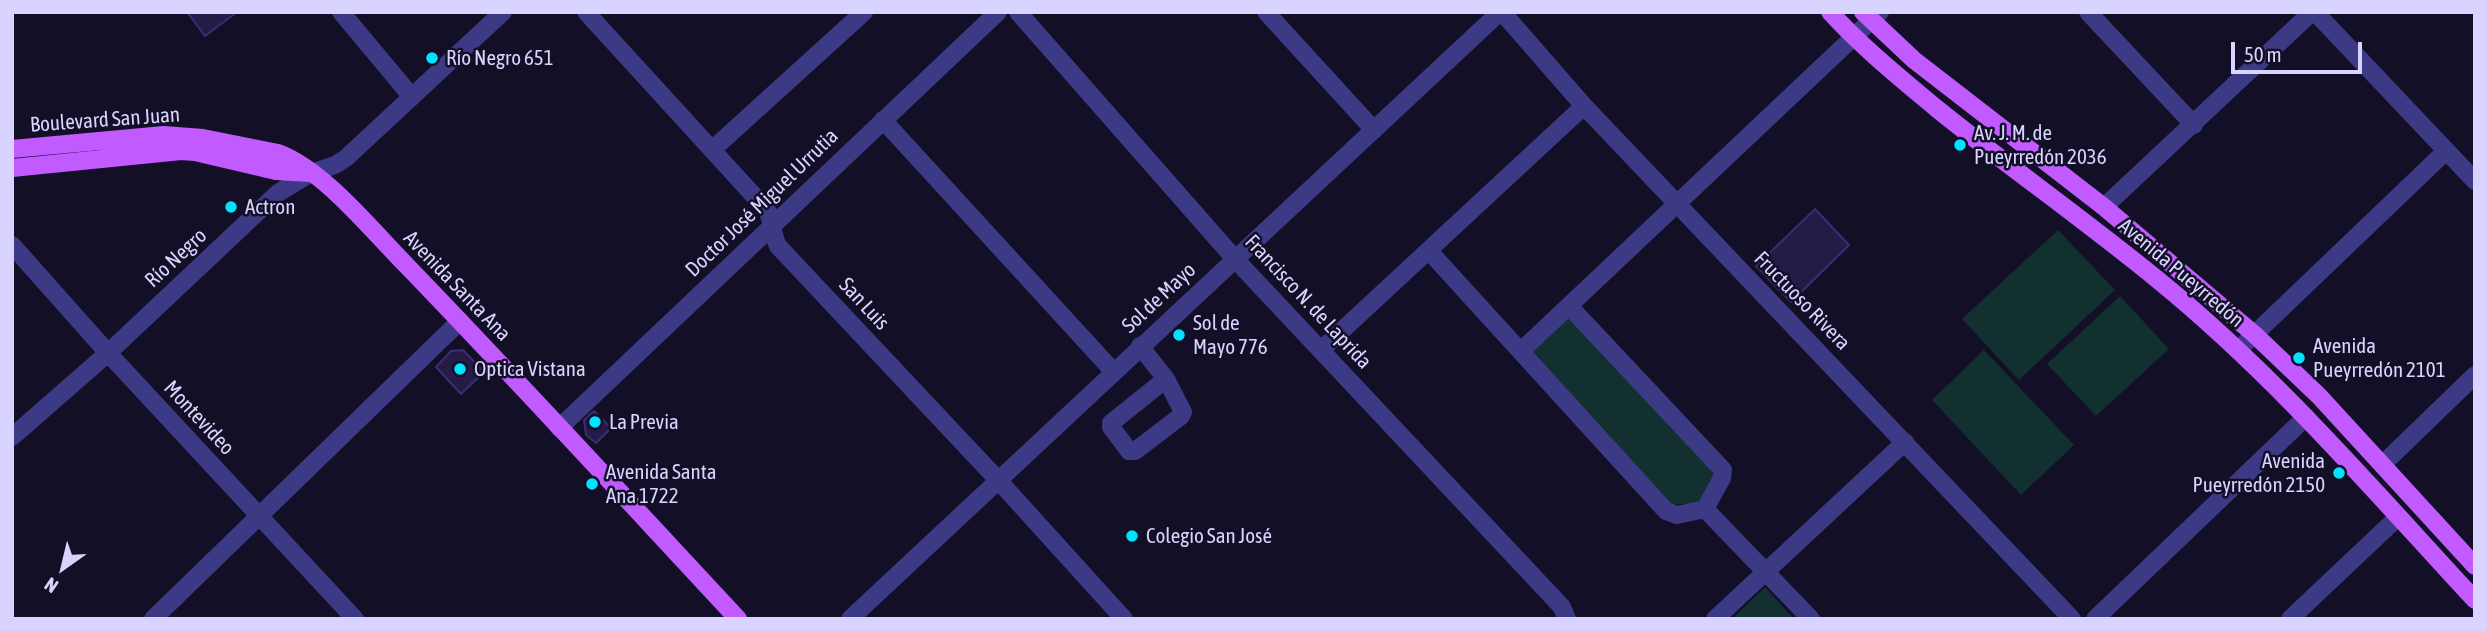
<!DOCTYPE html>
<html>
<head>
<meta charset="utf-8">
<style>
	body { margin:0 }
	#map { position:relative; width:2487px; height:631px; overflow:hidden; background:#130f26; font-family:"Asap Condensed",sans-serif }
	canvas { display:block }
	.frame { position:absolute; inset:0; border:14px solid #d9d4ff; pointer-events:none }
	.north { position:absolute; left:28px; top:533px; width:70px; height:70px; -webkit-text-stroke:5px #130f26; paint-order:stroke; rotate:214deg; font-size:19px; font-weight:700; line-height:28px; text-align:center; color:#d9d4ff }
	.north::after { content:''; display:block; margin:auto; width:24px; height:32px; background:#d9d4ff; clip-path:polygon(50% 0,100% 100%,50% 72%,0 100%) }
	.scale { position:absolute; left:2231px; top:42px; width:131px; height:32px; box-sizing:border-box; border:4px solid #d9d4ff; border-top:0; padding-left:9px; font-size:21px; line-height:24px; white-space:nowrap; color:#d9d4ff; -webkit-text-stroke:5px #130f26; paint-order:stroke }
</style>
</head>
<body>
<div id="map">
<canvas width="2487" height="631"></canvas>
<div class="frame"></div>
<div class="north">N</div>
<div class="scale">50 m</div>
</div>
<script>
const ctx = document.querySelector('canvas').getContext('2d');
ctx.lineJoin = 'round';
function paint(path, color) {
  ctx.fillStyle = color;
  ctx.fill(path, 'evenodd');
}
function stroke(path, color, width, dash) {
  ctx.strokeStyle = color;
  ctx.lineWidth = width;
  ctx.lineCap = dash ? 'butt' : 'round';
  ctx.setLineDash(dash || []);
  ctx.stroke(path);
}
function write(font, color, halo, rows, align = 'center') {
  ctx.font = font + ' "Asap Condensed",sans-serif';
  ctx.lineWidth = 5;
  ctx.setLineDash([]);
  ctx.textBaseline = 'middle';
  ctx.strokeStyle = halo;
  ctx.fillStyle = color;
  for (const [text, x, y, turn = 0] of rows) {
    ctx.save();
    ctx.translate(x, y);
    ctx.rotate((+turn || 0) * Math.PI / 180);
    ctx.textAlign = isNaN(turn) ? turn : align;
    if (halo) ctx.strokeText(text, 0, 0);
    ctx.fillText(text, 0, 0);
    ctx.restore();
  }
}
paint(new Path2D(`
	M2058,230L2115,290L2019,380L1962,319Z
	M2120,296L2169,349L2096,416L2047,364Z
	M1568,312L1717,470L1701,504H1668L1527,351Z
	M1984,350L2074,445L2021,495L1932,400Z
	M1765,587L1794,619H1737L1735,616Z`), '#12302f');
const building = new Path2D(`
	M187,12H237L205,36Z
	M1815,209L1849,245L1791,302L1756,266Z
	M463,350L484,372L461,394L436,367L451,351Z
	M594,411L611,428L596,443L586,435L584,420Z`);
paint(building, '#241b47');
stroke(building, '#3b2d73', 2);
stroke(new Path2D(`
	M341,12L412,97
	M586,12L767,210C773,223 772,234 778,246L998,480L1124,619
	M1018,12L1235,259L1562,607L1567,619
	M1266,12L1374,130
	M1502,12L1584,106L2072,619
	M2088,12L2194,125
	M2315,12L2475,181
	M883,120L1113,371
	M713,149L864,12
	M2104,207L2312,12
	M12,245L108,353L355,619
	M1429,251L1666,511L1677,515L1705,509L1722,478L1723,470L1569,306
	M1140,346L1166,379L1183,412L1181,416L1135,451H1129L1111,427V423L1166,379
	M1322,349L1584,106
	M2238,350L2446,151
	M1521,351L1880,12
	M559,428L998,12
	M12,437L108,353L278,193L311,173L335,165L346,158L503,12
	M2383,464L2475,375
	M1705,509L1811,619
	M153,619L460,321
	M850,619L1500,12
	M1715,619L1905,442
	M2095,619L2306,417
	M2290,619L2398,517`), '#3d3a85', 18);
stroke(new Path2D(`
	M1830,12C1863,48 1899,77 1936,108C2009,167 2086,221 2158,280C2275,375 2373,490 2475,600
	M1863,12L1914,60L2104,207L2254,334L2319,396L2475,566
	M12,149L164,135L203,138L278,153C324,170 373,232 408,267C520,383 628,501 738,619
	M12,168L181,151L195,152L276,171L311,173`), '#c25bff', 18);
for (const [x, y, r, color] of [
	[432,58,7,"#00e5ff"],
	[1960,145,7,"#00e5ff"],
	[231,207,7,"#00e5ff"],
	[1179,335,7,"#00e5ff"],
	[2299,358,7,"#00e5ff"],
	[460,369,7,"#00e5ff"],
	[595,422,7,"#00e5ff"],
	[2339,473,7,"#00e5ff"],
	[592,484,7,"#00e5ff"],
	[1132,536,7,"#00e5ff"]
]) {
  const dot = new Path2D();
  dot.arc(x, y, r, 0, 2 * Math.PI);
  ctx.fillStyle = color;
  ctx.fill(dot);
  stroke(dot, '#130f26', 2.5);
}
write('21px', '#d9d4ff', '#130f26', [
	["Río Negro 651",446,58],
	["Av. J. M. de",1974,133],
	["Pueyrredón 2036",1974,157],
	["Actron",245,207],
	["Sol de",1193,323],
	["Mayo 776",1193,347],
	["Avenida",2313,346],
	["Pueyrredón 2101",2313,370],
	["Optica Vistana",474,369],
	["La Previa",609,422],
	["Avenida",2325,461,"right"],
	["Pueyrredón 2150",2325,485,"right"],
	["Avenida Santa",606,472],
	["Ana 1722",606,496],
	["Colegio San José",1146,536]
], 'left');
write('21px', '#d9d4ff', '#130f26', [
	["Boulevard San Juan",105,120,-4],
	["Doctor José Miguel Urrutia",762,203,-44],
	["Río Negro",176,258,-43],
	["Avenida Pueyrredón",2181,273,40],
	["Avenida Santa Ana",457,286,46],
	["Sol de Mayo",1159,298,-43],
	["Fructuoso Rivera",1802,301,46],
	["Francisco N. de Laprida",1308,302,47],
	["San Luis",864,304,47],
	["Montevideo",199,418,47]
]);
</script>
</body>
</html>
